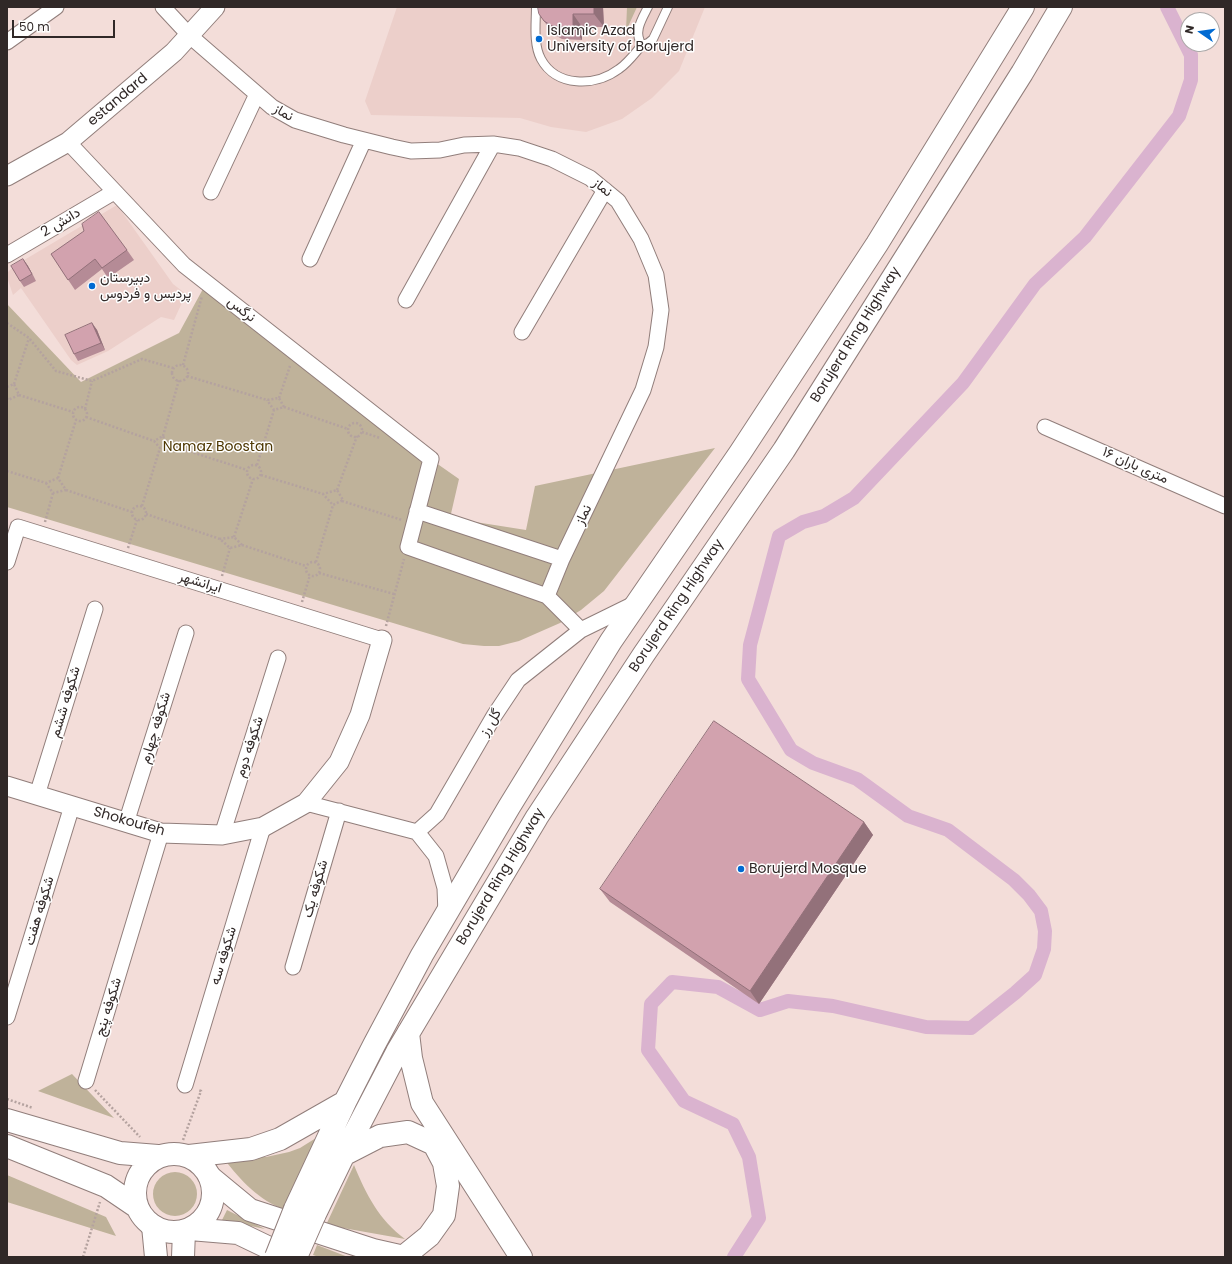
<!DOCTYPE html>
<html>
<head>
<meta charset="utf-8">
<style>
	body { margin:0 }
	#map { position:relative; width:1232px; height:1264px; overflow:hidden; background:#f3ddd9; font-family:Poppins,sans-serif }
	canvas { display:block }
	.frame { position:absolute; inset:0; border:8px solid #302827; pointer-events:none }
	.north { position:absolute; left:1180px; top:12px; width:40px; height:40px; box-sizing:border-box; background:#fff; border:1px solid #aca9a9; border-radius:50%; rotate:283deg; font-size:11px; font-weight:700; line-height:16px; text-align:center; color:#302827 }
	.north::after { content:''; display:block; margin:auto; width:14px; height:18px; background:#006ad2; clip-path:polygon(50% 0,100% 100%,50% 72%,0 100%) }
	.scale { position:absolute; left:12px; top:20px; width:103px; height:18px; box-sizing:border-box; border:2px solid #302827; border-top:0; padding-left:5px; font-size:12px; line-height:14px; white-space:nowrap; color:#302827; -webkit-text-stroke:3px #fff; paint-order:stroke }
</style>
</head>
<body>
<div id="map">
<canvas width="1232" height="1264"></canvas>
<div class="frame"></div>
<div class="north">N</div>
<div class="scale">50 m</div>
</div>
<script>
const ctx = document.querySelector('canvas').getContext('2d');
ctx.lineJoin = 'round';
function paint(path, color) {
  ctx.fillStyle = color;
  ctx.fill(path, 'evenodd');
}
function stroke(path, color, width, dash) {
  ctx.strokeStyle = color;
  ctx.lineWidth = width;
  ctx.lineCap = dash ? 'butt' : 'round';
  ctx.setLineDash(dash || []);
  ctx.stroke(path);
}
function write(font, color, halo, rows, align = 'center') {
  ctx.font = font + ' Poppins,Vazirmatn,sans-serif';
  ctx.lineWidth = 3;
  ctx.setLineDash([]);
  ctx.textBaseline = 'middle';
  ctx.strokeStyle = halo;
  ctx.fillStyle = color;
  for (const [text, x, y, turn = 0] of rows) {
    ctx.save();
    ctx.translate(x, y);
    ctx.rotate((+turn || 0) * Math.PI / 180);
    ctx.textAlign = isNaN(turn) ? turn : align;
    if (halo) ctx.strokeText(text, 0, 0);
    ctx.fillText(text, 0, 0);
    ctx.restore();
  }
}
paint(new Path2D(`
	M397,7H705L679,71L652,98L622,119L586,132L551,127L520,118L371,115L365,101Z
	M117,205L173,284L186,294L174,320L161,317L108,351L77,365L71,360L21,288L13,295L7,277V273L14,266Z`), '#eccfca');
paint(new Path2D(`
	M627,7H637L626,31Z
	M204,287L419,451L459,479L450,518L526,530L535,486L715,448L604,591L581,610L560,623L519,641L499,646H484L463,644L7,507V304L81,382L179,333Z
	M72,1074L114,1118L38,1091Z
	M316,1138L285,1210C259,1200 241,1181 224,1159L229,1155L266,1157L289,1152L300,1148Z
	M354,1165C366,1194 379,1220 405,1239L326,1225Z
	M153 1194a22 22 0 1 1 44 0a22 22 0 1 1-44 0Z
	M7,1175L106,1217L116,1236L7,1202Z
	M227,1210L265,1229L222,1220Z
	M317,1245L348,1257H319L313,1255Z`), '#bfb29a');
stroke(new Path2D(`
	M734,1257L759,1218L749,1157L733,1124L684,1101L648,1050L651,1004L672,982L718,987L760,1010L788,1001L833,1006L926,1027L971,1028L1015,993L1035,975L1044,949L1045,931L1041,911L1029,895L1014,880L948,830L908,816L857,779L813,763L791,750L748,679L750,645L779,536L803,522L824,516L854,498L963,383L1035,284L1085,237L1179,116L1191,80V55L1167,7`), '#dab3cf', 14);
const service = new Path2D(`
	M536,7C536,23 533,44 541,59C556,87 595,87 619,69C628,63 635,53 642,45
	M648,7C642,19 633,32 642,45L648,43L653,39L668,7`);
const minor = new Path2D(`
	M163,7L190,36L272,107L295,120L344,135L392,147L411,151L440,150L464,145L493,144L519,148L552,159L590,178L618,201L641,239L656,275L661,310L656,347L643,390L562,559L547,596L581,630
	M7,42L56,7
	M68,142L184,265L431,459L408,547L547,596
	M211,192L257,94
	M7,255L114,192
	M310,259L364,140
	M406,300L493,144
	M522,332L605,190
	M1045,427L1225,506
	M417,511L562,559
	M7,562L18,527L382,640
	M37,795L95,609
	M306,803L417,832L436,856L445,888L446,914
	M126,823L186,633
	M417,832L437,814L494,716L518,680L581,630L636,603
	M222,835L278,658
	M293,967L339,811
	M7,1017L72,806
	M86,1081L161,833
	M185,1085L263,827`);
const tertiary = new Path2D(`
	M7,176L68,142L174,52L215,7
	M7,786L161,833L222,835L263,827L306,803L339,762L360,715L382,640`);
const secondary = new Path2D(`
	M210,1177L250,1210L373,1250L404,1257
	M153,1226L156,1257
	M190,1229L238,1233L288,1257
	M183,1257L184,1231`);
const primary = new Path2D(`
	M7,1120L120,1153L158,1156
	M7,1146L106,1186L137,1207
	M135 1193a39 39 0 1 1 78 0a39 39 0 1 1-78 0Z`);
const trunk = new Path2D(`
	M408,1033L411,1058L422,1103L521,1257
	M343,1155L380,1136L408,1132L434,1144L444,1163L448,1186L444,1215L429,1236L403,1257
	M189,1156L251,1149L280,1139L345,1102
	M295,1209L345,1102L374,1045L422,955L509,807L611,641L740,453L877,244L1023,7
	M314,1216L347,1148L397,1052L537,817L644,654L784,450L1022,73L1061,7`);
stroke(service, '#917e7b', 10);
stroke(minor, '#917e7b', 17);
stroke(tertiary, '#917e7b', 21);
stroke(secondary, '#917e7b', 24);
stroke(primary, '#917e7b', 24);
stroke(trunk, '#917e7b', 24);
stroke(new Path2D(`
	M7,323L29,338L56,371L92,381L142,359L173,368
	M183,365L202,296
	M172 373a8 8 0 1 1 16 0a8 8 0 1 1-16 0Z
	M187,376L267,400L279,398L284,407L274,410L267,400
	M14,384L29,338
	M7,387L14,384L19,395L8,400L7,398
	M19,395L73,412
	M279,398L290,366
	M73 414a7 7 0 1 1 14 0a7 7 0 1 1-14 0Z
	M284,407L348,429
	M85,409L92,381
	M86,417L154,441L160,448L167,444L163,436L154,441
	M348 430a7 7 0 1 1 14 0a7 7 0 1 1-14 0Z
	M362,432L380,438
	M163,436L179,380
	M167,444L247,470
	M247 472a7 7 0 1 1 14 0a7 7 0 1 1-14 0Z
	M257,465L274,410
	M7,471L46,483L58,478L66,490L53,493L46,483
	M261,475L323,494L333,505L343,500L337,490L323,494
	M58,478L76,420
	M66,490L132,512
	M337,490L357,436
	M342,501L402,520
	M132 513a7 7 0 1 1 14 0a7 7 0 1 1-14 0Z
	M142,506L160,448
	M146,514L220,539L230,548L242,545L234,537L220,539
	M45,522L53,493
	M234,537L253,479
	M242,545L306,566
	M128,548L137,520
	M306 569a7 7 0 1 1 14 0a7 7 0 1 1-14 0Z
	M316,562L333,505
	M319,573L394,594
	M222,576L230,548
	M302,602L310,575
	M386,626L404,559
	M95,1090L140,1137
	M7,1099L33,1108
	M183,1140L201,1091L198,1090
	M83,1257L100,1202`), '#b4a29f', 2.5, [2, 2]);
stroke(service, '#fff', 8);
stroke(minor, '#fff', 15);
stroke(tertiary, '#fff', 19);
stroke(secondary, '#fff', 22);
stroke(primary, '#fff', 22);
stroke(trunk, '#fff', 22);
const trunkBridge = new Path2D(`
	M276,1257L295,1209
	M296,1257L314,1216`);
stroke(trunkBridge, '#917e7b', 24, []);
stroke(trunkBridge, '#fff', 22);
paint(new Path2D(`
	M603,7L604,27H582V40L562,39L553,34L544,21Z
	M127,250L134,260L108,278L102,269L75,290L51,254Z
	M23,259L28,266L36,281L24,287L20,281Z
	M92,323L97,330L105,350L78,361L74,354Z
	M864,822L873,835L759,1004L610,902L600,889Z`), '#b58b96');
paint(new Path2D(`
	M594,7H603L604,27L594,14Z
	M573,14L582,27V40L573,27Z
	M23,259L28,266L36,281L32,274Z
	M92,323L97,330L105,350L101,343Z
	M864,822L873,835L759,1004L750,991Z`), '#93717a');
const building = new Path2D(`
	M538,7H594V14H573V27L552,26L544,21L539,14Z
	M99,212L127,250L102,268L95,259L68,280L51,254L84,231L82,224Z
	M23,259L32,274L20,281L11,266Z
	M92,323L101,343L74,354L65,335Z
	M714,721L864,822L750,991L600,889Z`);
paint(building, '#d2a2ae');
stroke(building, '#93717a', 1);
for (const [x, y, r, color] of [
	[539,39,4,"#006ad2"],
	[92,286,4,"#006ad2"],
	[741,869,4,"#006ad2"]
]) {
  const dot = new Path2D();
  dot.arc(x, y, r, 0, 2 * Math.PI);
  ctx.fillStyle = color;
  ctx.fill(dot);
  stroke(dot, '#fff', 1.5);
}
write('14px', '#302827', '#fff', [
	["Islamic Azad",547,31],
	["University of Borujerd",547,47],
	["دبیرستان",100,278],
	["پردیس و فردوس",100,294],
	["Borujerd Mosque",749,869]
], 'left');
write('14px', '#302827', '#fff', [
	["estandard",118,100,-40],
	["نماز",283,113,30],
	["نماز",602,188,39],
	["دانش 2",61,223,-31],
	["نرگس",241,310,38],
	["Borujerd Ring Highway",856,335,-58],
	["۱۶ متری باران",1135,466,24],
	["نماز",584,515,-64],
	["ایرانشهر",200,583,17],
	["Borujerd Ring Highway",677,606,-56],
	["شکوفه ششم",66,702,-73],
	["گل رز",491,723,-59],
	["شکوفه چهارم",156,728,-73],
	["شکوفه دوم",250,747,-72],
	["Shokoufeh",129,822,16],
	["Borujerd Ring Highway",501,877,-59],
	["شکوفه یک",316,889,-74],
	["شکوفه هفت",40,911,-73],
	["شکوفه سه",224,956,-73],
	["شکوفه پنج",109,1007,-73]
]);
write('14px', '#4e3803', '#fff', [
	["Namaz Boostan",218,447]
]);
</script>
</body>
</html>
